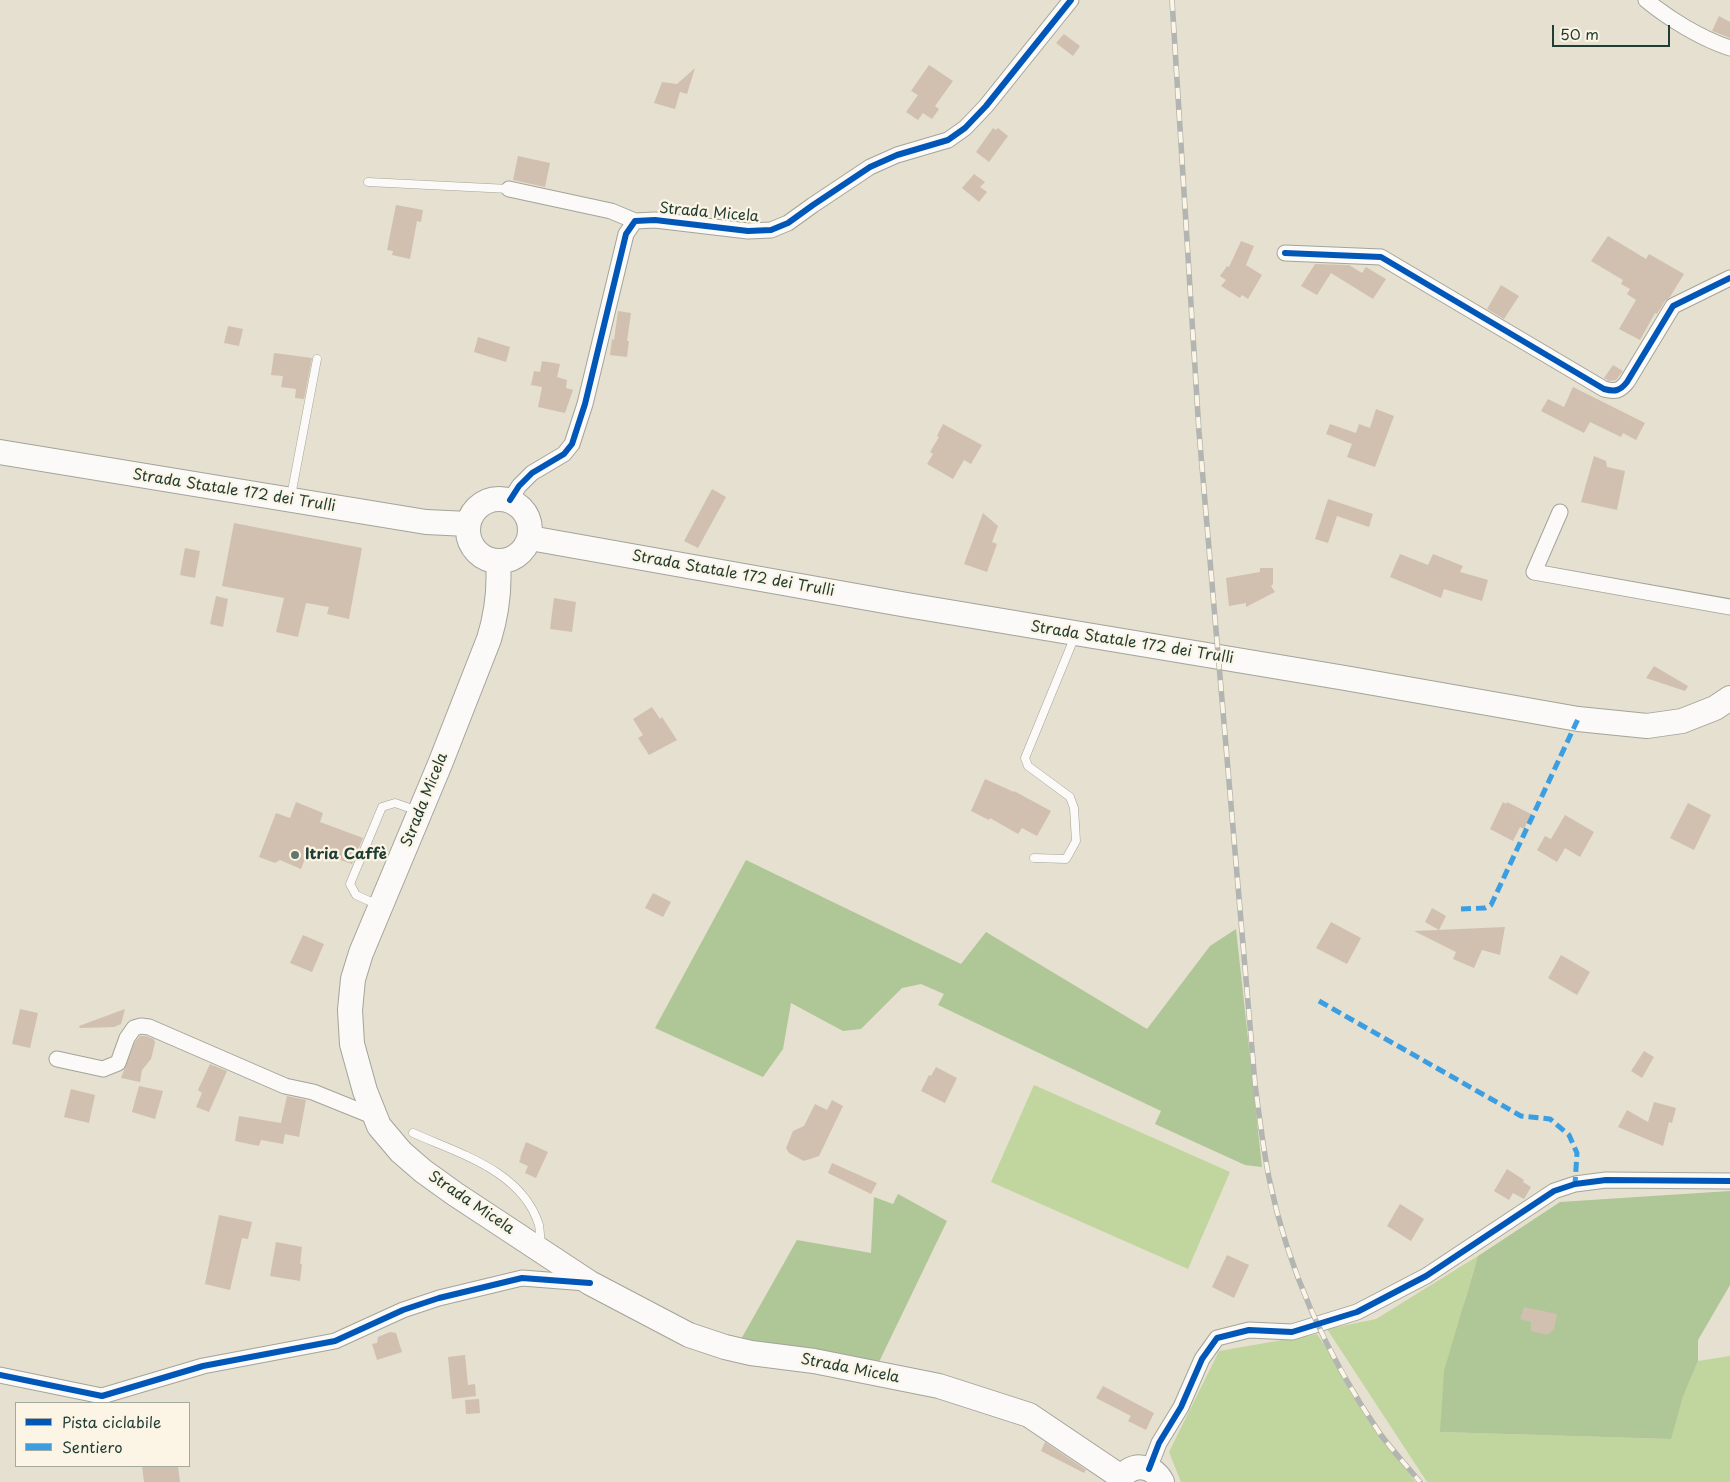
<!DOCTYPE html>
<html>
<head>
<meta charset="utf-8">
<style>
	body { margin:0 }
	#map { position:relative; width:1730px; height:1482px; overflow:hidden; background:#e5e0cf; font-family:"Playpen Sans",sans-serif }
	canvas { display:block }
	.legend { position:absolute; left:15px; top:1402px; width:175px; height:65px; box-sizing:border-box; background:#fcf5e5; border:1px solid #a4ab9e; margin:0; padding:6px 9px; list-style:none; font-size:15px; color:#1f3d34 }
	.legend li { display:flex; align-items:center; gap:10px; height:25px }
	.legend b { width:25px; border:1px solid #a4ab9e }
	.scale { position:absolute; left:1552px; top:25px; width:118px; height:22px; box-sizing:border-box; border:2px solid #1f3d34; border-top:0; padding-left:6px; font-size:15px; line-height:18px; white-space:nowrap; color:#1f3d34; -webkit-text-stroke:4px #fcf5e5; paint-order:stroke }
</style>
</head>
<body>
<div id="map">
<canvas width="1730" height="1482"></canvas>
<ul class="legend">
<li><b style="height:6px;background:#0057b8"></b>Pista ciclabile</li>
<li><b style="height:6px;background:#3c9ee2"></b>Sentiero</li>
</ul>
<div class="scale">50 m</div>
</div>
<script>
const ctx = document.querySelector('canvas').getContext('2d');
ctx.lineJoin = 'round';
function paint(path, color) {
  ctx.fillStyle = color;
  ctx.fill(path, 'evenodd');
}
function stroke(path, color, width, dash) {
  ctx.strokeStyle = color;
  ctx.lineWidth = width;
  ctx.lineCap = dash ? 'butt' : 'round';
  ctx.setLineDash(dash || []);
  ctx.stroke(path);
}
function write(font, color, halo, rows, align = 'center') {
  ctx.font = font + ' "Playpen Sans",sans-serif';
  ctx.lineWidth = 4.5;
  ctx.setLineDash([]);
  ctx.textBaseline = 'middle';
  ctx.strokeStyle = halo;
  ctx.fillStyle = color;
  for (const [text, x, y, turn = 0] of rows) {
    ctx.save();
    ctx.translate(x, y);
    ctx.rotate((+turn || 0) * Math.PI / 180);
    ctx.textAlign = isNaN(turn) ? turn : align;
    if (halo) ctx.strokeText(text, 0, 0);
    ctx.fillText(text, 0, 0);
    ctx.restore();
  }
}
paint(new Path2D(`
	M1034,1085L1230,1172L1188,1269L991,1182Z
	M1478,1256L1465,1299L1440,1432L1670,1439L1683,1397L1698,1361L1730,1356V1482H1427L1327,1329L1376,1319Z
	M1317,1334L1415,1482H1181L1169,1452L1219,1351Z`), '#c1d59f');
paint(new Path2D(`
	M746,860L961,964L986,932L1147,1029L1210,946L1236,929L1262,1167L1245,1165L1155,1124L1161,1111L938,1005L944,994L921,984L902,988L861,1029L843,1031L791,1003L783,1049L763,1077L655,1028Z
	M1730,1191V1285L1698,1340V1361L1683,1397L1671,1439L1440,1432L1444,1371L1478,1256L1560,1202Z
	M898,1194L947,1221L878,1364L740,1341L797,1240L871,1253L874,1197L893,1204Z`), '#afc696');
paint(new Path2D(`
	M1719,16L1730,22V38L1712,31Z
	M1064,34L1080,46L1073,56L1056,43Z
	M929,65L953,81L935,106L939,109L932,119L923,113L918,120L906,112L918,95L911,91Z
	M695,68L687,94L680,92L675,109L654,103L662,82L677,84Z
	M993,128L996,130L998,128L1008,136L989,162L976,152Z
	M518,156L550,163L545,187L513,180Z
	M974,174L985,182L980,187L987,192L979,202L962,188Z
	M396,205L423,210L421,222L417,221L410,259L392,255L393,251L387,250Z
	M1608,236L1646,259L1649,254L1684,274L1670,297L1665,301L1657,314L1655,313L1640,340L1619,329L1636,300L1627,294L1630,289L1621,284L1623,280L1591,261Z
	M1241,241L1254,246L1246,265L1262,275L1248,299L1242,295L1240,298L1221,286L1226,280L1220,276L1227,266L1229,267Z
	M1315,264L1349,265L1362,273L1366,267L1386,279L1373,299L1331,273L1317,295L1301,286Z
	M1501,285L1519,296L1504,319L1487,309Z
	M618,311L631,313L627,341H629L627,357L610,355L612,339L614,340Z
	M228,326L243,329L239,346L224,343Z
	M478,337L510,347L506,362L474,352Z
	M274,353L312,358L304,399L295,398L296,389L281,387L283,376L271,375Z
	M542,361L560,364L557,377L567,380L566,388L573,390L565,413L538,407L542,387L531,385L534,371L540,372Z
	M1613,365L1623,371L1616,380L1609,381L1604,378Z
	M1573,387L1645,423L1636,440L1623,433L1621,437L1590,422L1584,433L1541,411L1548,399L1564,407Z
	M1376,409L1394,416L1375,467L1347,457L1352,444L1326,434L1330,424L1356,433L1359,424L1370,428Z
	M943,424L982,445L971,464L964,460L953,479L927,464L933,454L930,452L939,437L937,436Z
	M1594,456L1606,461L1607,467L1625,471L1617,510L1581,502Z
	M712,489L726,497L698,548L684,541Z
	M1328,499L1373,514L1369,527L1337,516L1328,543L1315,539Z
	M983,513L998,526L992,542L997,544L987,572L964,564Z
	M234,523L362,548L349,619L327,614L329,607L306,603L298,637L276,632L284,598L222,586Z
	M185,548L200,551L195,578L180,575Z
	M1400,554L1428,565L1433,554L1463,566L1460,572L1488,580L1482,601L1444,589L1441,598L1390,577Z
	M1260,568H1273V584L1271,586L1275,592L1246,607V603L1229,606L1226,578L1260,572Z
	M216,596L228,599L223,627L210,624Z
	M554,598L576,602L572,632L550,629Z
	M1654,666L1688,686L1685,691L1646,678Z
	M652,707L660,719L662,717L677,740L649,755L638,738L643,735L633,719Z
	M985,779L1014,792V791L1051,811L1037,836L1022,828L1018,834L990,818L989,820L971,811Z
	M296,802L323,813L320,822L363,838L352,864L309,849L301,869L280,860L275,863L259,857L276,813L290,818Z
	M1503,802L1506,804L1507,802L1531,814L1524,829L1520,827L1513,841L1490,829Z
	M1688,803L1711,815L1694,850L1670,838Z
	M1565,815L1594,832L1580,857L1565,848L1557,862L1537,850L1545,836L1551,839Z
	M653,893L671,902L663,917L645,908Z
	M1432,908L1446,916L1439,930L1425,922Z
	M1331,922L1361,938L1347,964L1316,948Z
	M1505,927L1500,955L1482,950L1474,968L1453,959L1456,952L1414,931Z
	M303,935L324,944L312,972L290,963Z
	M1561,955L1590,972L1577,995L1548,978Z
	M20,1009L38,1013L30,1048L12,1044Z
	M125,1009L121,1024L114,1027L80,1028L79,1026Z
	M140,1036H146L154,1039L155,1043L151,1059L142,1070L140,1082L121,1078L135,1042Z
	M1644,1051L1654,1057L1642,1078L1631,1071Z
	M210,1064L227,1071L209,1112L196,1107L202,1093L198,1090Z
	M936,1067L957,1078L945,1103L921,1091L929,1075L931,1076Z
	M139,1086L163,1091L155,1119L132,1112Z
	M71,1089L95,1095L89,1123L64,1117Z
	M287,1096L306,1100L299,1137L285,1134L283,1144L261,1140L259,1146L235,1141L239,1116L281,1123Z
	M832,1100L843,1106L819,1156L804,1161L789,1153L786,1148L793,1131L804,1126L815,1104L827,1110Z
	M1654,1102L1676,1108L1672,1123L1669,1122L1663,1146L1618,1127L1627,1110L1648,1122Z
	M526,1142L548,1152L536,1178L525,1173L528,1166L519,1162L521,1158H520Z
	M832,1163L877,1183L871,1194L828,1173Z
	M1507,1169L1524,1180L1523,1182L1531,1187L1524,1199L1513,1193L1509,1200L1494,1191Z
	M1400,1204L1424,1219L1411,1241L1387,1226Z
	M219,1215L252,1222L248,1239L242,1238L230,1290L205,1284Z
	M276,1242L302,1247L300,1264H302L300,1281L270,1276Z
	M1227,1255L1249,1265L1234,1298L1212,1287Z
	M1524,1307L1557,1314L1554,1330L1547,1335L1531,1331V1322L1520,1319Z
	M390,1332L396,1333L402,1352L377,1360L372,1344L377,1343L378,1337Z
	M465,1355L468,1385L475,1384L476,1396L452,1399L448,1357Z
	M1103,1386L1154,1413L1146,1430L1128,1421L1131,1416L1096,1398Z
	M479,1399L480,1413L466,1414L465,1400Z
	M1045,1442L1086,1470L1084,1473L1041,1451Z
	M142,1466H178L180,1482H144Z`), '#d1c0af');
const lane = new Path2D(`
	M368,182L509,189
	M291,496L317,359
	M1034,858L1066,859L1076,841L1074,808L1070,797L1028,766L1025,758L1075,636
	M378,905L356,895L350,884L382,807L395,803L418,811
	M413,1133C460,1154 522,1171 539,1225C540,1231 540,1238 541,1244`);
const street = new Path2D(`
	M1646,0C1669,19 1702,39 1730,48
	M509,189L611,211L635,221
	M1285,253L1381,257L1604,389C1615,392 1620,391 1627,382L1673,306L1730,278
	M510,500L519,486L532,473L564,454L572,444L585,404L626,234L635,221L655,220L748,231L771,230L788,223L813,205L870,167L897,155L948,140L965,128L986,106L1071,0
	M1560,512L1534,572L1730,607
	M57,1059L103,1069L118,1063L127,1038L134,1028L141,1026L149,1027L285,1086L313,1092L375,1117
	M0,1375L102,1396L203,1366L335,1341L403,1310L439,1298L522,1278L586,1283
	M1149,1469L1159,1443L1181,1407L1202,1359L1217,1338L1249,1330L1292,1332L1357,1312L1426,1276L1554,1191L1575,1184L1606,1180L1730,1181`);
const primary = new Path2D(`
	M0,452L426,522L468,524
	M468 530a31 31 0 1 1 62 0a31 31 0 1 1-62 0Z
	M530,538L907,605L1345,678L1578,719L1647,726L1682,721L1715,708L1730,698
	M498,562C500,589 497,613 489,639L440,764L361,953L353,979L350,1010L352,1044L365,1091L379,1126L401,1152L423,1171L455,1194L590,1283L689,1335L725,1347L751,1353L814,1361L939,1386L1029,1415L1121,1477
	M1119,1482C1128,1462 1153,1463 1162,1482`);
stroke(lane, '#a3a499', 9);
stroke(street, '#a3a499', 17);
stroke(primary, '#a3a499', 26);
stroke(lane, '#fbfaf8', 8);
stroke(street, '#fbfaf8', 15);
stroke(primary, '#fbfaf8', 24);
const rail = new Path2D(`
	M1172,0L1199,432L1255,1084C1259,1115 1263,1147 1269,1178C1288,1270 1328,1358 1381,1435C1393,1451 1407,1466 1420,1482`);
stroke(rail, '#b2b5b1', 5.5);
stroke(rail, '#fcf5e5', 4, [11]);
stroke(new Path2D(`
	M1461,909L1485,908L1491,905L1578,719
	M1319,1001L1521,1116L1550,1119L1569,1135L1577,1153L1575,1184`), '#3c9ee2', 5, [10, 5]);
stroke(new Path2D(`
	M1285,253L1381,257L1604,389C1615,392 1620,391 1627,382L1673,306L1730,278
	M510,500L519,486L532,473L564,454L572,444L585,404L626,234L635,221L655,220L748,231L771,230L788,223L813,205L870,167L897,155L948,140L965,128L986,106L1071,0
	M0,1375L102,1396L203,1366L335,1341L403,1310L439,1298L522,1278L590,1283
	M1149,1469L1159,1443L1181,1407L1202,1359L1217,1338L1249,1330L1292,1332L1357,1312L1426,1276L1554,1191L1575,1184L1606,1180L1730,1181`), '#0057b8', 6);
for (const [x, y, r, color] of [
	[295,855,5,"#64766a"]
]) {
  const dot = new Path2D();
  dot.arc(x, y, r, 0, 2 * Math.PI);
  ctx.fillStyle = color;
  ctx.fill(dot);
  stroke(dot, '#fcf5e5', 2);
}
write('15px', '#1f3d34', '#fcf5e5', [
	["Strada Micela",709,213,5],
	["Strada Statale 172 dei Trulli",234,491,9],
	["Strada Statale 172 dei Trulli",733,574,10],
	["Strada Statale 172 dei Trulli",1132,643,9],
	["Strada Micela",425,800,-68],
	["Strada Micela",471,1203,34],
	["Strada Micela",850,1369,11]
]);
write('bold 15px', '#1f3d34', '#fcf5e5', [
	["Itria Caffè",305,855]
], 'left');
</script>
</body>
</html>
